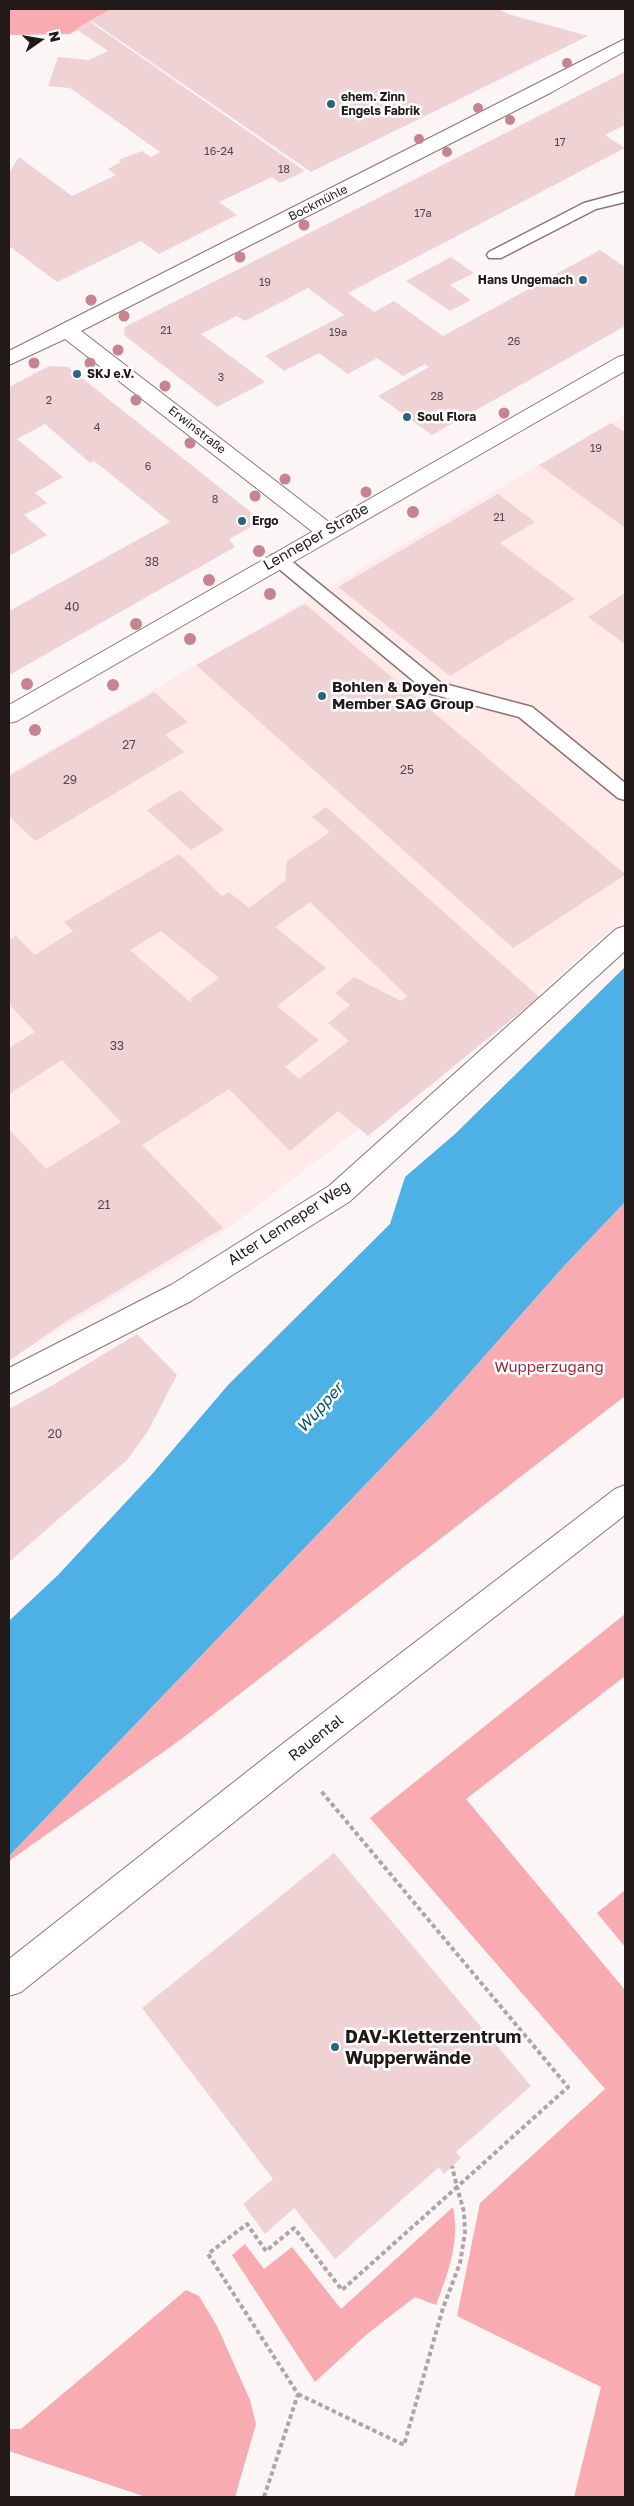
<!DOCTYPE html>
<html>
<head>
<meta charset="utf-8">
<style>
	body { margin:0 }
	#map { position:relative; width:634px; height:2506px; overflow:hidden; background:#fbf5f5; font-family:"Golos Text",sans-serif }
	canvas { display:block }
	.frame { position:absolute; inset:0; border:10px solid #221919; pointer-events:none }
	.north { position:absolute; left:15px; top:15px; width:50px; height:50px; -webkit-text-stroke:4px #fff; paint-order:stroke; rotate:77deg; font-size:14px; font-weight:700; line-height:20px; text-align:center; color:#221919 }
	.north::after { content:''; display:block; margin:auto; width:18px; height:22px; background:#221919; clip-path:polygon(50% 0,100% 100%,50% 72%,0 100%) }
</style>
</head>
<body>
<div id="map">
<canvas width="634" height="2506"></canvas>
<div class="frame"></div>
<div class="north">N</div>
</div>
<script>
const ctx = document.querySelector('canvas').getContext('2d');
ctx.lineJoin = 'round';
function paint(path, color) {
  ctx.fillStyle = color;
  ctx.fill(path, 'evenodd');
}
function stroke(path, color, width, dash) {
  ctx.strokeStyle = color;
  ctx.lineWidth = width;
  ctx.lineCap = dash ? 'butt' : 'round';
  ctx.setLineDash(dash || []);
  ctx.stroke(path);
}
function write(font, color, halo, rows, align = 'center') {
  ctx.font = font + ' "Golos Text",sans-serif';
  ctx.lineWidth = 5;
  ctx.setLineDash([]);
  ctx.textBaseline = 'middle';
  ctx.strokeStyle = halo;
  ctx.fillStyle = color;
  for (const [text, x, y, turn = 0] of rows) {
    ctx.save();
    ctx.translate(x, y);
    ctx.rotate((+turn || 0) * Math.PI / 180);
    ctx.textAlign = isNaN(turn) ? turn : align;
    if (halo) ctx.strokeText(text, 0, 0);
    ctx.fillText(text, 0, 0);
    ctx.restore();
  }
}
paint(new Path2D(`
	M625,415V918L537,994L219,1235L9,1359V774Z`), '#ffe9e9');
paint(new Path2D(`
	M12,9H111L70,34L9,35V10Z
	M625,1202V1396L180,1740L9,1861V1856L435,1412L564,1266Z
	M625,1614V1676L466,1799L625,1990V2497H574L601,2387L457,2316L480,2203L605,2089L370,1818Z
	M625,1890V1947L597,1913Z
	M453,2207C460,2242 448,2273 436,2305L415,2297L367,2334L315,2382L232,2255L245,2244L264,2269L292,2247L341,2309Z
	M186,2290L199,2296L217,2326L250,2400L256,2424L235,2497H146L9,2451V2429H21Z`), '#f8abb0');
paint(new Path2D(`
	M625,967V1202L564,1266L435,1412L9,1856V1621L58,1575L153,1473L228,1385L390,1224L405,1177L455,1134Z`), '#4db1e5');
paint(new Path2D(`
	M111,9H499L508,14L588,36L311,172L90,20Z
	M89,21L305,171L280,183L272,177L219,202L237,215L159,254L141,241L57,282L9,246V173L19,157L72,196L116,175L108,169L121,162L118,160L142,151L151,157L160,152L70,88L48,86L58,57L89,60L108,51L76,29Z
	M625,72V118L623,120L625,125L605,135L625,148L348,293L374,312L394,301L443,336L600,250L625,267V326L432,435L378,396L429,367L425,364L403,376L377,358L348,374L319,353L284,371L265,356L344,315L308,288L245,321L237,316L201,334L265,382L217,407L124,335L125,327Z
	M451,257L474,273L450,285L471,300L450,311L406,281Z
	M49,366L68,367L262,521L229,539L235,547L9,675V611L170,522L94,461L90,463L45,424L17,439L63,477L35,493L47,503L24,515L47,535L9,556V387Z
	M611,423L625,432V528L539,465Z
	M498,494L535,522L500,543L575,599L450,676L338,587Z
	M625,593V644L588,617Z
	M305,604L625,874V875L513,948L196,665Z
	M154,692L188,722L165,735L184,752L35,841L9,816V776Z
	M180,790L224,830L191,850L147,810Z
	M326,807L539,997L368,1136L338,1111L290,1151L229,1089L142,1145L223,1228L65,1322L9,1361V1129L46,1169L121,1122L62,1060L9,1094V1048L35,1032L9,1004V940L16,936L35,955L73,931L64,922L179,854L222,896L229,892L249,908L285,881L287,861L330,832L312,817ZM310,902L407,996L401,1001L354,977L335,993L350,1005L328,1023L349,1041L299,1079L285,1067L319,1040L277,1006L326,968L275,927ZM161,931L219,978L190,999L192,1001L190,1002L130,950Z
	M137,1334L177,1375L148,1431L127,1460L9,1562V1409L51,1386Z
	M334,1853L531,2086L456,2152L461,2158L444,2174L439,2167L335,2259L294,2208L265,2234L243,2204L273,2179L142,2008Z`), '#efd3d4');
const lane = new Path2D(`
	M625,192V202L596,209L501,258H489L487,255L489,252L584,203Z
	M278,553L284,555L441,683L532,707L625,783V800L618,798L519,717L428,693L272,563L269,559L272,555Z`);
const street = new Path2D(`
	M625,39V51L552,92L81,331L334,526L337,531L334,536L326,538L318,536L65,339L9,365V351Z
	M625,926V951L349,1202L191,1301L9,1394V1368L171,1285L329,1186L616,929Z`);
const secondary = new Path2D(`
	M625,355V371L17,721L9,723V705L618,357Z`);
const primary = new Path2D(`
	M625,1485V1515L303,1767L21,1992L9,1996V1959L281,1745L615,1489Z`);
stroke(lane, '#8c7475', 3);
stroke(street, '#8c7475', 2);
stroke(secondary, '#8c7475', 2);
stroke(primary, '#8c7475', 2);
stroke(new Path2D(`
	M298,2394L404,2445L443,2308L460,2263L465,2233L464,2212L457,2187L568,2087L321,1791
	M264,2497L298,2394L208,2254L247,2224L266,2251L294,2228L342,2290L457,2187L452,2166`), '#ada6a6', 4, [4.5, 3]);
paint(lane, '#fff');
paint(street, '#fff');
paint(secondary, '#fff');
paint(primary, '#fff');
ctx.fillStyle = '#c5848f';
for (const [x, y, r] of [
	[567,63,5],
	[478,108,5],
	[510,120,5],
	[419,139,5],
	[447,152,5],
	[304,225,5.5],
	[240,257,5.5],
	[91,300,5.5],
	[124,316,5.5],
	[118,350,5.5],
	[34,363,5.5],
	[90,363,5.5],
	[165,386,5.5],
	[136,400,5.5],
	[504,413,5.5],
	[190,443,5.5],
	[285,479,5.5],
	[366,492,5.5],
	[255,496,5.5],
	[413,512,6],
	[259,551,6],
	[209,580,6],
	[270,594,6],
	[136,624,6],
	[190,639,6],
	[27,684,6],
	[113,685,6],
	[35,730,6]
]) {
  ctx.beginPath();
  ctx.arc(x, y, r, 0, 2 * Math.PI);
  ctx.fill();
}
for (const [x, y, r, color] of [
	[331,104,5,"#2e627e"],
	[583,280,5,"#2e627e"],
	[77,374,5,"#2e627e"],
	[407,417,5,"#2e627e"],
	[242,521,5,"#2e627e"],
	[322,696,5,"#2e627e"],
	[335,2047,5,"#2e627e"]
]) {
  const dot = new Path2D();
  dot.arc(x, y, r, 0, 2 * Math.PI);
  ctx.fillStyle = color;
  ctx.fill(dot);
  stroke(dot, '#fff', 2);
}
write('11px', '#554848', null, [
	["17",560,143],
	["16-24",219,152],
	["18",284,170],
	["17a",423,214],
	["19",265,283],
	["21",166,331],
	["19a",338,333],
	["26",514,342],
	["3",221,378],
	["28",437,397],
	["2",49,401],
	["4",97,428],
	["19",596,449],
	["6",148,467],
	["8",215,500],
	["21",499,518]
]);
write('bold 12px', '#221919', '#fff', [
	["ehem. Zinn",341,97],
	["Engels Fabrik",341,111],
	["Hans Ungemach",573,280,"right"],
	["SKJ e.V.",87,374],
	["Soul Flora",417,417],
	["Ergo",252,521]
], 'left');
write('12px', '#221919', '#fff', [
	["Bockmühle",318,203,-27],
	["Erwinstraße",197,430,38]
]);
write('12px', '#554848', null, [
	["38",152,562],
	["40",72,607],
	["27",129,745],
	["25",407,770],
	["29",70,780],
	["33",117,1046],
	["21",104,1205],
	["20",55,1434]
]);
write('15px', '#221919', '#fff', [
	["Lenneper Straße",316,537,-30],
	["Alter Lenneper Weg",289,1223,-33],
	["Rauental",316,1738,-38]
]);
write('bold 15px', '#221919', '#fff', [
	["Bohlen & Doyen",332,687],
	["Member SAG Group",332,704]
], 'left');
write('15px', '#99273c', '#fff', [
	["Wupperzugang",549,1367]
]);
write('italic 16px', '#005375', '#fff', [
	["Wupper",320,1408,-48]
]);
write('bold 18px', '#221919', '#fff', [
	["DAV-Kletterzentrum",345,2037],
	["Wupperwände",345,2058]
], 'left');
</script>
</body>
</html>
